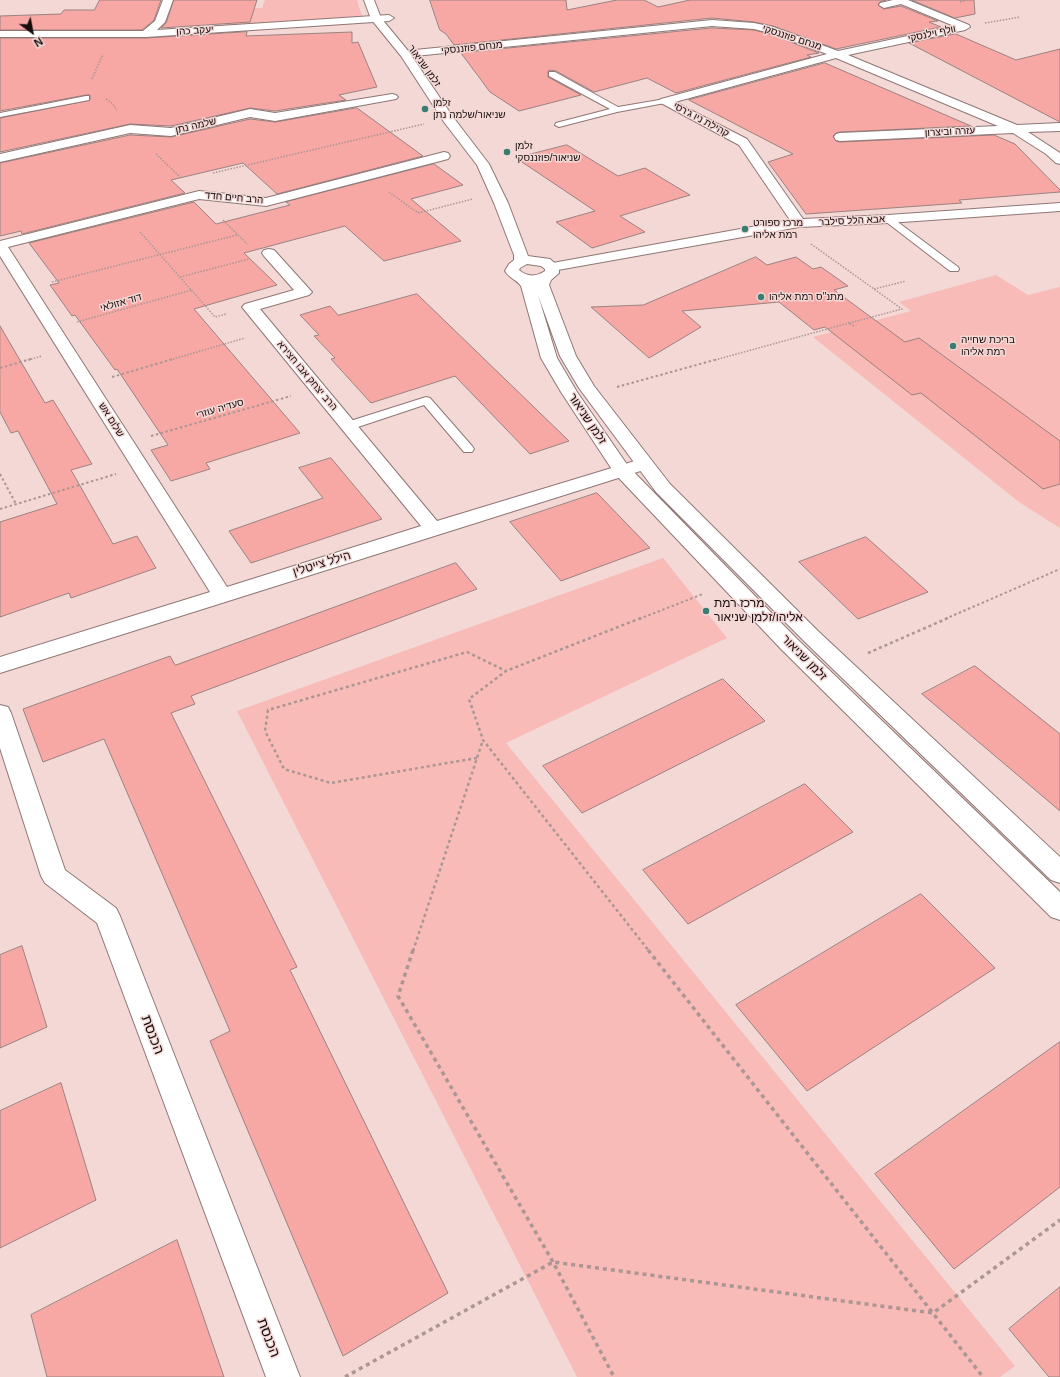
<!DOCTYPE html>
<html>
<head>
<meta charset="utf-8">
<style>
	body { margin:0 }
	#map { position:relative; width:1060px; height:1377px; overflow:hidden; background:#f3d8d6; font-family:Arial,sans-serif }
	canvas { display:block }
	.north { position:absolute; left:12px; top:12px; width:40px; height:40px; -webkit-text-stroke:3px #f3d8d6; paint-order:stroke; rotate:148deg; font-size:11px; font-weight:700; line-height:16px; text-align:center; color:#160d0d }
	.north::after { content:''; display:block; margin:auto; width:14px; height:18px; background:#160d0d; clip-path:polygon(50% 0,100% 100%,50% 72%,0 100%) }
</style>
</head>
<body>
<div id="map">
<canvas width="1060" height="1377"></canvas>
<div class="north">N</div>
</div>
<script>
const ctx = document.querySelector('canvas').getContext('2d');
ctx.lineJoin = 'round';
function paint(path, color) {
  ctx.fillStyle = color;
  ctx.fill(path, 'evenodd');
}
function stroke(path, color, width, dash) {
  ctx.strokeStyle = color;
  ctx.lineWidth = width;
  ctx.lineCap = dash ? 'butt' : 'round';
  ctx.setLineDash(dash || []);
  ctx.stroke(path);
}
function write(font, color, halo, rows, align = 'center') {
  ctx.font = font + ' Arial,Heebo,sans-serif';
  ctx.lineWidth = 3;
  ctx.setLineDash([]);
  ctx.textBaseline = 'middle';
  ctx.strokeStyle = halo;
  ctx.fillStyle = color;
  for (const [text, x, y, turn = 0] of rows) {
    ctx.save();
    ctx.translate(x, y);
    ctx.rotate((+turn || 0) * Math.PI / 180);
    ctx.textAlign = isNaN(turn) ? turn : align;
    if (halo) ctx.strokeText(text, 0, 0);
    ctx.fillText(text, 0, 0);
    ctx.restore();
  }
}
paint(new Path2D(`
	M265,0H357L362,16L224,26L227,9L262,8Z
	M996,275L1028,295L1060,287V528L1019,502L813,337L911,311L899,302Z
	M663,558L727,638L506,743L1015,1366L1000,1377H577L237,711Z`), '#f8bbb7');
const building = new Path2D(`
	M100,0H161L154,20L142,30H0V16L61,14L64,10H94Z
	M174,0H257L250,22L161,28L166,23Z
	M430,0H566L567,10L617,0H644L658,7L690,0H886L880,2L878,5L884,9L901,6L938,21L929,22L941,27L836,49L773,26L754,22L712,18L454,45L446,34L440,30Z
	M912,0H974L975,14L955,18Z
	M712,28L754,30L770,34L819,53L807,55L811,57L676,93L647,78L594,92L556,71L549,70L548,72V77L581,95L519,111L490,92L461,53Z
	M247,32L246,36L352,32V43L358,42L377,87L339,95L346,100L275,111L250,108L171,126L130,124L0,152V118L90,100V95H86L0,111V38H146Z
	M956,34L1016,60L1060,49V122L909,43Z
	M825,63L971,126L840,132L836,133L833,136L836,141L840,142L994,135L1015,144L1060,190V192L959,200L962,203L806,214L768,162L793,154L689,100Z
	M357,108L423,156L277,194L243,163L171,180L185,193L22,234L21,231L0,236V163L130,135L171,137L250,119L275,122Z
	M567,145L618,176L645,168L690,195L620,216L645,232L592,248L556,222L595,211L516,158Z
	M434,164L463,185L411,199L461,241L384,261L345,226L244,253L277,285L194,309L300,433L206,463L210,469L171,481L151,450L168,445L117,369L115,370L75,315L72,316L50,285L59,283L29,243L194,202L216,224L290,205L286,202Z
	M756,257L767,265L796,257L813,269L821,267L848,286L834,290L905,342L919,338L1060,441V484L1043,489L921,393L912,395L825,327L814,330L779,302L682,311L701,327L649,358L591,307L643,305Z
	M417,294L569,441L530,454L455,376L371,403L331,359L335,358L314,336L319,335L300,315L330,306L338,315Z
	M0,326L45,403L53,400L92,464L71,470L113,544L137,536L156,568L71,598L69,593L0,617V522L57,504L18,431L11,433L0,412Z
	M331,458L382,519L251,563L229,531L323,498L299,468Z
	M597,493L650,548L561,581L510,522Z
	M866,537L928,592L858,619L799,562Z
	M456,563L477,589L191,696L195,704L171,713L297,967L290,970L448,1293L343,1356L210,1041L230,1031L104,739L43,762L23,709L170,656L175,665Z
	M975,666L1060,734V811L922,694Z
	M723,679L765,721L582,813L543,766Z
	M805,784L853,832L688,924L643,870Z
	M921,894L995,968L807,1091L736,1005Z
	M22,946L47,1027L0,1048V955Z
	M1060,1042V1187L954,1269L875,1174Z
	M61,1083L96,1200L0,1248V1111Z
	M177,1240L224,1377H47L31,1315Z
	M1060,1287V1377H1049L1009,1329Z`);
paint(building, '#f7a8a4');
stroke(building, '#9a8280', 1);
const service = new Path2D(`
	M549,72H555L618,107L665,99L669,101L665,103L617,112L559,127L555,125L556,123L610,109L549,76Z
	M86,96H89V100L0,117V113Z
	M888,216L891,217L958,267L959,269L958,271H950L885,221L883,219Z
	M426,397L430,398L472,446L474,449L472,452H464L424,405L352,429H344L342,426L344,423Z`);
const minor = new Path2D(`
	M163,0H173L165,22L157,30L389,15L394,18L389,21L146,37H0V31H143L155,21Z
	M893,0H908L969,25L970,27L965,30L848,55L1017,125L1060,123V131L1028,132L1060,153V164L1056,163L1046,154L1013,133L840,141L836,140L834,137L836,134L840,133L998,126L836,58L675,102L747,139L803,219L888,215L1060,203V211L888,223L799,227L552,271L547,270L545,267L547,264L790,220L739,145L661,103L659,101L661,99L827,54L770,33L754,29L712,26L405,57L400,54L405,51L712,20L754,23L773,27L838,51L954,26L901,4L884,8L879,5L880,3Z
	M392,94L396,95L398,97L396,99L275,121L250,117L171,136L130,133L0,162V154L130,125L171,128L250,109L275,113Z
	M444,152L448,153L450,156L448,159L266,206L199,199L8,247L227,587L421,526L242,307L245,304L294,290L264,256L262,253L264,250L269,249L274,250L312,292L309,295L260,309L437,521L638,460L644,459L650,460L653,464L650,468L0,673V657L210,592L0,256V241L199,191L266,198Z
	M0,705L8,707L11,713L65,870L116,908L120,916L300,1377H266L97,923L45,883L41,876L0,748Z`);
const tertiary = new Path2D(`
	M364,0H374L381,18L409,52L453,117L489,164L508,203L528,256L550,259L559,267V273L551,280L549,285L576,356L594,386L670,484L819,632L1060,857V883L1051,880L805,642L656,492L579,388L560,356L538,295L557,358L577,392L628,466L797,639L1060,892V920L1051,917L781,649L615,474L561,392L541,358L521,286C517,280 509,278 505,271L509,264L514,260V255L494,203L477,165L444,122L401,56L371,19ZM527,264L541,266L545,269V271C536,277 527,277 519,270L520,268Z`);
stroke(service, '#8f7775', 2);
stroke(minor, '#8f7775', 2);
stroke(tertiary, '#8f7775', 2);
stroke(new Path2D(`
	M960,2L967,0
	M985,23L1020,17
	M92,79L103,54
	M106,99L111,102L117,110
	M156,154L181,178
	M213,173L424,124
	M389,192L418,213L473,199
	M223,220L247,244
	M140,232L215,317L226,314
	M811,244L902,309L849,323L854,326
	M180,277L249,259
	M52,282L237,235
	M874,289L906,281
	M77,322L192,290
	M28,360L42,356
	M170,360L245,338
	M715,360L849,323`), '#ab9694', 1.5, [1.5, 1.5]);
stroke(new Path2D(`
	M0,368L31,359
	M112,377L173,359
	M617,387L718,359
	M151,436L291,396
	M0,474L16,504
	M0,509L116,474
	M639,619L703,594
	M945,619L1060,569`), '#ab9694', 2, [2.5, 2.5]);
stroke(new Path2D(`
	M641,618L506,671L469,699L483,740L649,951
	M868,653L948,618
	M477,758L331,783L284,769L265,731L268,710L467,652L506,671
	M413,951L483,740`), '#ab9694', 2.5, [3, 3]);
stroke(new Path2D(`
	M413,950L398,996L553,1262L614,1377
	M648,950L983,1377
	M345,1377L553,1262L933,1313L1060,1220`), '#ab9694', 3.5, [4, 4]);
paint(service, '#fff');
paint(minor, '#fff');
paint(tertiary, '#fff');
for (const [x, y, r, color] of [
	[425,109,4,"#397d71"],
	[507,152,4,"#397d71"],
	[745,229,4,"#397d71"],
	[761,297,4,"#397d71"],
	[953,346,4,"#397d71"],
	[706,611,4,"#397d71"]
]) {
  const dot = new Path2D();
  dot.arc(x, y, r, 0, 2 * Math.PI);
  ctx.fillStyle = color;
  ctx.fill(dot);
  stroke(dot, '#f3d8d6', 1.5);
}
write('10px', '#160d0d', '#f3d8d6', [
	["יעקב כהן",195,31,-4],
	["וולף וילנסקי",932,34,-12],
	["מנחם פוזננסקי",792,38,18],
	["מנחם פוזננסקי",472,48,-6],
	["זלמן שניאור",424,66,54],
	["קהילת ניו ג'רסי",701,120,28],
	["שלמה נתן",196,126,-13],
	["עזרה וביצרון",950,132,-3],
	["הרב חיים חדד",234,198,5],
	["אבא הלל סילבר",852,221,-3],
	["דוד אזולאי",121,303,-16],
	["הרב יצחק אבו חצירא",307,376,50],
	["סעדיה עוזרי",220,409,-16],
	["שלום אש",111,420,58]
]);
write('10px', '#160d0d', '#f3d8d6', [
	["זלמן",433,103],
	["שניאור/שלמה נתן",433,115],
	["זלמן",515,146],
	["שניאור/פוזננסקי",515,158],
	["מרכז ספורט",753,223],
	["רמת אליהו",753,235],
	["מתנ\"ס רמת אליהו",769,297],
	["בריכת שחייה",961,340],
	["רמת אליהו",961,352]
], 'left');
write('12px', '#160d0d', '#f3d8d6', [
	["זלמן שניאור",587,419,56],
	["הילל צייטלין",322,564,-17],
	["זלמן שניאור",804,658,45]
]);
write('12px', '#160d0d', '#f3d8d6', [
	["מרכז רמת",714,604],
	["אליהו/זלמן שניאור",714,618]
], 'left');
write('14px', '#160d0d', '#f3d8d6', [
	["הכנסת",152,1035,69],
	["הכנסת",268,1338,69]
]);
</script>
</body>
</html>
